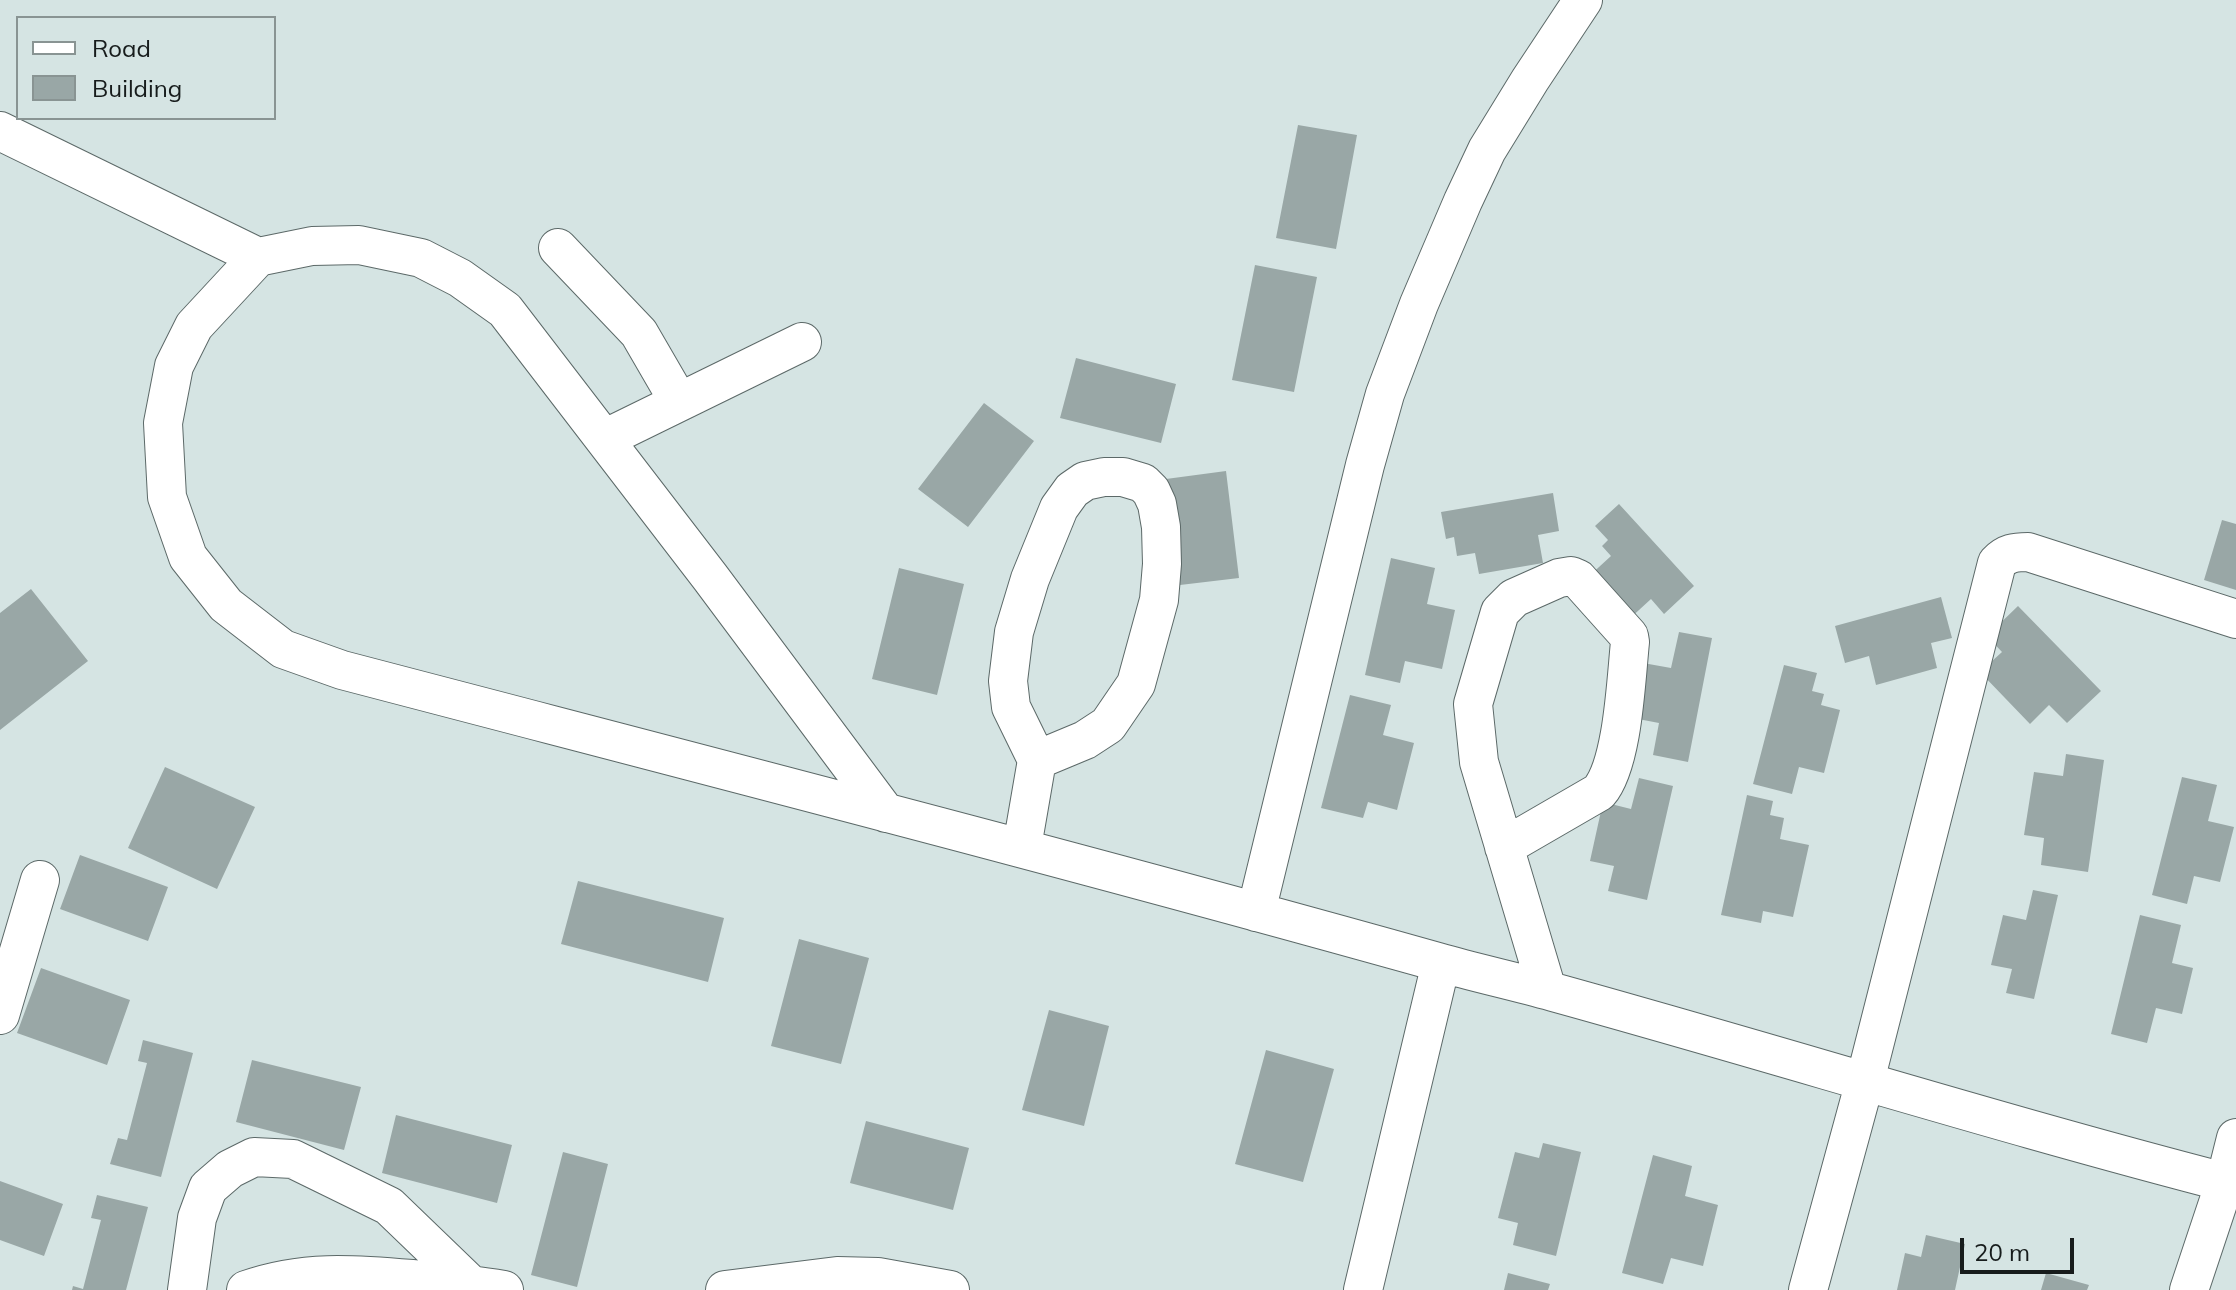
<!DOCTYPE html>
<html>
<head>
<meta charset="utf-8">
<style>
	body { margin:0 }
	#map { position:relative; width:2236px; height:1290px; overflow:hidden; background:#d5e4e3; font-family:Mulish,sans-serif }
	canvas { display:block }
	.legend { position:absolute; left:16px; top:16px; width:260px; height:104px; box-sizing:border-box; background:#d5e4e3; border:2px solid #899493; margin:0; padding:10px 14px; list-style:none; font-size:24px; color:#171c1c }
	.legend li { display:flex; align-items:center; gap:16px; height:40px }
	.legend b { width:40px; border:2px solid #899493 }
	.scale { position:absolute; left:1960px; top:1238px; width:114px; height:36px; box-sizing:border-box; border:4px solid #171c1c; border-top:0; padding-left:10px; font-size:24px; line-height:28px; white-space:nowrap; color:#171c1c; -webkit-text-stroke:6px #d5e4e3; paint-order:stroke }
</style>
</head>
<body>
<div id="map">
<canvas width="2236" height="1290"></canvas>
<ul class="legend">
<li><b style="height:10px;background:#fff"></b>Road</li>
<li><b style="height:22px;background:#99a7a6"></b>Building</li>
</ul>
<div class="scale">20 m</div>
</div>
<script>
const ctx = document.querySelector('canvas').getContext('2d');
ctx.lineJoin = 'round';
function paint(path, color) {
  ctx.fillStyle = color;
  ctx.fill(path, 'evenodd');
}
function stroke(path, color, width, dash) {
  ctx.strokeStyle = color;
  ctx.lineWidth = width;
  ctx.lineCap = dash ? 'butt' : 'round';
  ctx.setLineDash(dash || []);
  ctx.stroke(path);
}
paint(new Path2D(`
	M1298,125L1357,135L1336,249L1276,238Z
	M1255,265L1317,277L1294,392L1232,380Z
	M1076,358L1176,384L1161,443L1060,418Z
	M984,403L1034,441L968,527L918,489Z
	M1226,471L1239,578L1180,585L1166,479Z
	M1553,493L1559,531L1538,535L1543,563L1479,574L1475,553L1457,556L1454,537L1446,539L1441,512Z
	M1619,504L1694,586L1664,614L1651,599L1627,621L1587,578L1611,556L1602,546L1608,540L1595,526Z
	M2222,520L2236,524V590L2204,580Z
	M1391,558L1435,568L1427,604L1455,610L1442,669L1405,661L1400,683L1365,675Z
	M899,568L964,584L937,695L872,679Z
	M31,589L88,661L0,730V613Z
	M1941,597L1952,638L1931,643L1937,668L1876,685L1869,656L1845,663L1835,626Z
	M2018,606L2101,691L2067,723L2049,705L2030,724L1980,672L2002,652L1987,636Z
	M1679,632L1712,638L1688,762L1653,755L1659,723L1633,718L1643,663L1671,668Z
	M1784,665L1817,673L1812,691L1824,694L1821,705L1840,710L1824,773L1799,767L1792,794L1753,784Z
	M1350,695L1391,705L1383,735L1414,743L1397,810L1368,802L1363,818L1321,808Z
	M2066,754L2104,760L2088,872L2041,865L2044,838L2024,835L2034,772L2063,776Z
	M165,767L255,807L217,889L128,848Z
	M2182,777L2217,785L2208,821L2234,827L2220,882L2194,876L2187,904L2152,895Z
	M1639,778L1673,786L1647,900L1608,891L1614,866L1590,861L1603,802L1631,809Z
	M1747,795L1773,801L1770,815L1784,818L1780,839L1809,845L1793,917L1763,911L1761,923L1721,915Z
	M80,855L168,887L148,941L60,909Z
	M578,881L724,918L708,982L561,944Z
	M2033,890L2058,895L2034,999L2006,993L2012,969L1991,965L2003,915L2026,920Z
	M2140,915L2181,925L2172,963L2193,968L2182,1014L2156,1008L2147,1043L2111,1034Z
	M799,939L869,958L841,1064L771,1046Z
	M41,968L130,1000L107,1065L17,1033Z
	M1049,1010L1109,1026L1084,1126L1022,1110Z
	M143,1040L193,1053L161,1177L110,1164L118,1138L127,1140L147,1063L138,1061Z
	M1266,1050L1334,1069L1303,1182L1235,1164Z
	M252,1060L361,1087L344,1150L236,1122Z
	M396,1115L512,1145L497,1203L382,1173Z
	M866,1121L969,1148L953,1210L850,1183Z
	M1543,1143L1581,1152L1556,1256L1513,1245L1518,1223L1498,1218L1515,1152L1539,1158Z
	M563,1152L608,1164L577,1287L531,1275Z
	M1653,1155L1692,1166L1685,1196L1718,1205L1703,1266L1671,1258L1663,1284L1622,1273Z
	M0,1181L63,1204L44,1256L0,1240Z
	M97,1195L148,1207L126,1290H72L73,1286L83,1289L101,1220L91,1218Z
	M1926,1235L1965,1244L1955,1290H1897L1905,1253L1921,1257Z
	M1508,1273L1550,1284L1548,1290H1504Z
	M2046,1273L2089,1285L2087,1290H2041Z`), '#99a7a6');
const minor = new Path2D(`
	M0,131L258,257L194,326L174,366L163,423L167,497L188,557L226,605L283,649L342,670C708,766 1074,860 1438,962C1476,973 1514,981 1553,992C1781,1055 2007,1126 2236,1185
	M558,248L639,333L679,402
	M258,257L312,246L359,245L421,258L460,278L505,310L710,577L886,813
	M604,439L802,342
	M1022,847L1037,760L1011,707L1008,681L1014,632L1030,579L1059,508L1072,490L1085,481L1104,477H1123L1143,483L1151,491L1157,504L1161,527L1162,564L1159,600L1136,684L1108,725L1085,740L1037,760
	M1504,847L1599,792C1623,764 1626,680 1630,642L1629,636L1578,579L1571,576L1559,578L1514,598L1500,612L1473,704L1479,762L1547,990
	M1256,912L1365,465L1385,394L1419,304L1463,201L1487,150L1530,80L1583,0
	M0,1015L40,880
	M187,1290L197,1218L208,1188L230,1169L254,1157L293,1159L389,1206L471,1285
	M246,1290C302,1270 353,1274 412,1279C443,1282 473,1285 504,1290
	M725,1290L837,1276L878,1277L950,1290
	M1363,1290L1441,963
	M1808,1290L1865,1081L1997,563C2006,553 2015,552 2028,552L2236,619
	M2189,1290L2225,1182L2236,1138`);
stroke(minor, '#5c6968', 40);
stroke(minor, '#fff', 38);
</script>
</body>
</html>
